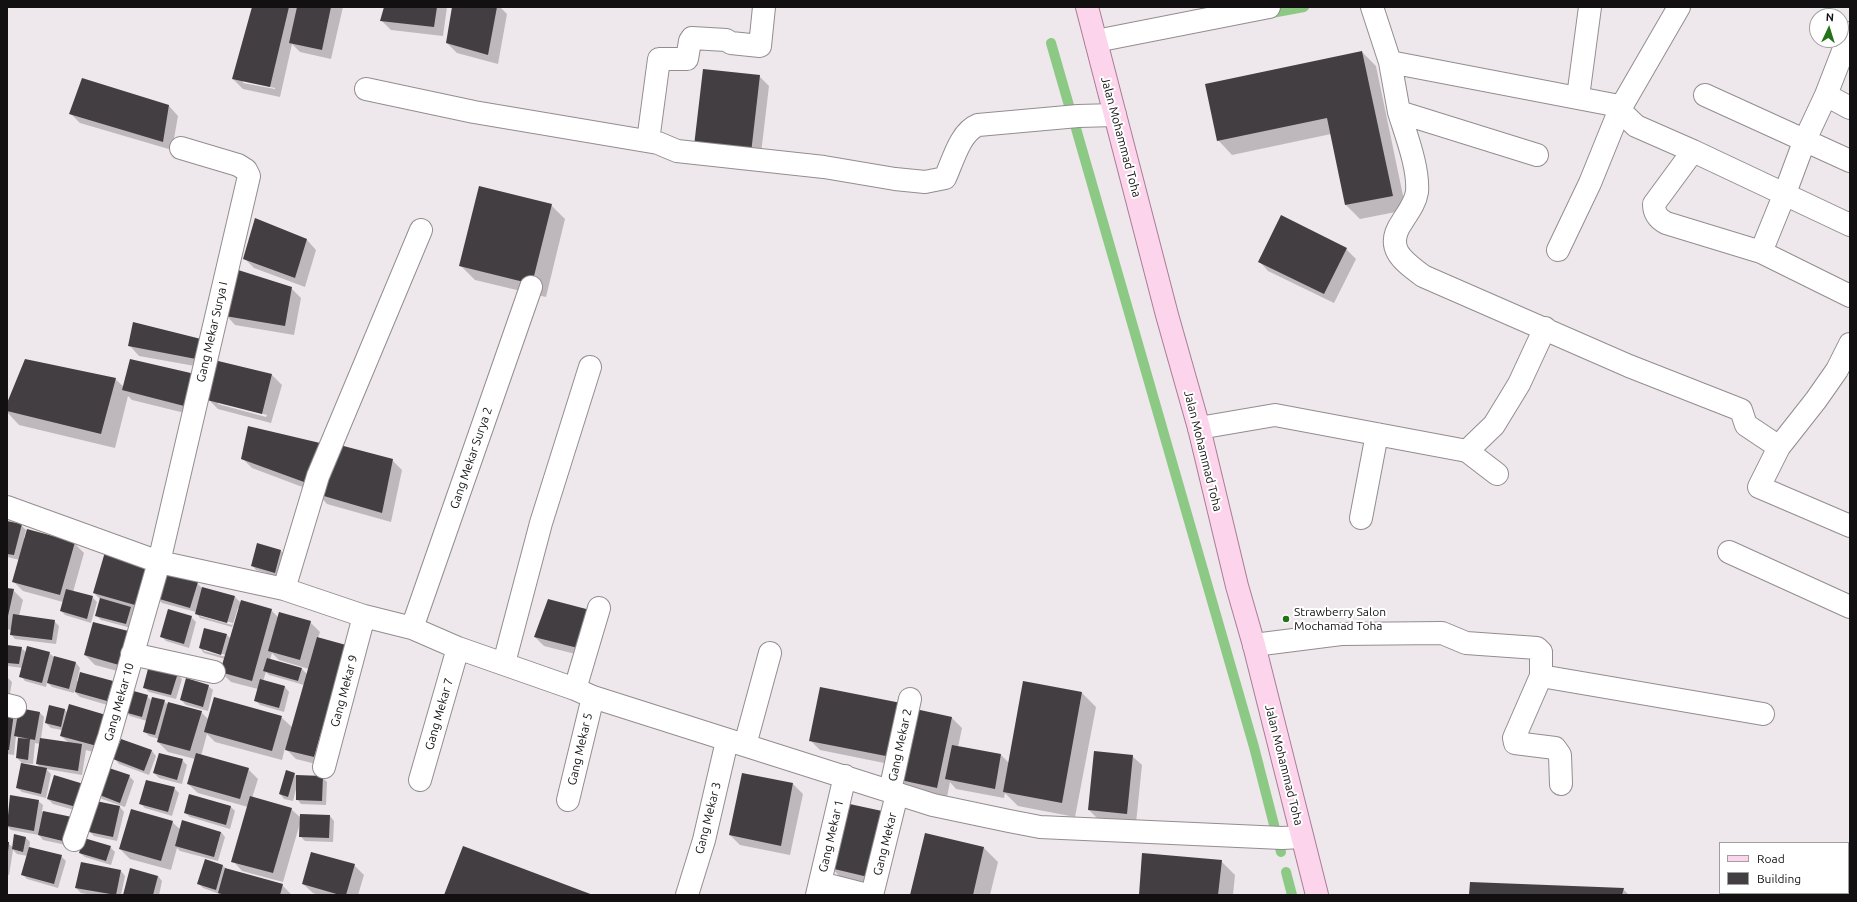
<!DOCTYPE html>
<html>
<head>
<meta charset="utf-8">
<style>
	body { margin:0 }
	#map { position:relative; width:1857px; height:902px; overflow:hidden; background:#eee7eb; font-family:Ubuntu,sans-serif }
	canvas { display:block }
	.frame { position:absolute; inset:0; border:8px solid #121011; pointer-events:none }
	.legend { position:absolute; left:1719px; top:842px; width:130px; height:52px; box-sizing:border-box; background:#fff; border:1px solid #a09fa0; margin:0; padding:5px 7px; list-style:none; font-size:12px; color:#121011 }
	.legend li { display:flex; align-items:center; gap:8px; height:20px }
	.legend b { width:20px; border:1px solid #a09fa0 }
	.north { position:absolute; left:1809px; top:8px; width:40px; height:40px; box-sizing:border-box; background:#fff; border:1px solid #a09fa0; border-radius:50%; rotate:4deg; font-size:11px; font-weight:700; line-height:16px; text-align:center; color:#121011 }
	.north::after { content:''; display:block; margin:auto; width:14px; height:18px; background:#237218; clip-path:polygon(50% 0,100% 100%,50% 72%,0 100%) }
</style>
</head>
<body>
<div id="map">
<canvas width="1857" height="902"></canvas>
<div class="frame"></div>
<ul class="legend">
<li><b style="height:5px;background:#fcd4eb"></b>Road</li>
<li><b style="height:11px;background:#433e41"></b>Building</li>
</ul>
<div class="north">N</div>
</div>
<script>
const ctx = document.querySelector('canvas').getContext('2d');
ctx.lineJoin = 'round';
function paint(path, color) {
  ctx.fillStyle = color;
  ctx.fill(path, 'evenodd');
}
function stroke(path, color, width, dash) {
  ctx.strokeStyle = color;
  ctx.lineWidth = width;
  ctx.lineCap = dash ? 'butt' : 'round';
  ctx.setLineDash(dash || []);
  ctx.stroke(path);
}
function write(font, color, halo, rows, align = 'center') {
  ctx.font = font + ' Ubuntu,sans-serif';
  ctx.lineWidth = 4;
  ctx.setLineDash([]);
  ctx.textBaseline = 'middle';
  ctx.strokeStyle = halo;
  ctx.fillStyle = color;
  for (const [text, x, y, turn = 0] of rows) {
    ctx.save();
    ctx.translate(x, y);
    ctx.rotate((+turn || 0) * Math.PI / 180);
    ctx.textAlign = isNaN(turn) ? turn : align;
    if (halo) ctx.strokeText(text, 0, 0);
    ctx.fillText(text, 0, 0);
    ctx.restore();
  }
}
paint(new Path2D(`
	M253,7H343L331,59L300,52L292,44L280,97L243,89L233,79ZM243,81L275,88V89L243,83Z
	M385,7H447L443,36L391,30L382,21Z
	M453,7H500L507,14L498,64L457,53L447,43Z
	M1362,52L1376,66L1406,210L1360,219L1346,205L1331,134L1232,155L1218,140Z
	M704,70L759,76L769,86L760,162Z
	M169,106L178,116L172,150L80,123L71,114Z
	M551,205L565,219L546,297L475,280L460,265Z
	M1281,217L1346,249L1356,259L1334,303L1268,271L1259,261Z
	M255,219L307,240L316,250L305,287L254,268L244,258Z
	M291,288L301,298L294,335L235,325L226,315Z
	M200,340L206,368L139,356L130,346Z
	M131,360L197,416L132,400L128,396L115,448L19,425L7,412V406L115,379L124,387Z
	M215,361L272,375L282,385L271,423L218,409L209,400ZM218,402L267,415L266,417L218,404Z
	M320,444L313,491L252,468L242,458Z
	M392,460L402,470L391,522L327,504L318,494Z
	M7,522L21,525L26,530L24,538L74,543L84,553L73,592L92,597L97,602L91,623L65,615L61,611L63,602L23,591L13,581L20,560L7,557Z
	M281,551L286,555L280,577L256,570L252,565Z
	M197,583L202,588L235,597L241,603L271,610L278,617L310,622L320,632L318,638L345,646L324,766L296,759L285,748L282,760L215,742L207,734L201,756L248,769L258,779L252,798L291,809L301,818L330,816L334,821L333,842L305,841L300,836V823L283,882L242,871L233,861L248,807L198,793L188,784L195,759L168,752L158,742L159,739L149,736L144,731L147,721L130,716L125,711L147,696L152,701H164L168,705L201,712L209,720L281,717L293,728L304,685L269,675L266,672L263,681L285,687L289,692L284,712L260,705L255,700L258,689L231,682L221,672L225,659L204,653L200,648L227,635L231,639L240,608H238L232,627L200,618L196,612L162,603L156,597L131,628L101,620L96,615L101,600L94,593ZM200,614L233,623L232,625L200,616ZM204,649L226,655V657L204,651ZM272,653L279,660L309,669L308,675L302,669L270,660Z
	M7,589L13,590L23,600L19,616L54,621L59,626L56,644L15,639L11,634V630L7,629Z
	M549,600L587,657L544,646L535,637Z
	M191,617L196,622L189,648L166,641L161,636Z
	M135,634L136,676L95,665L85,655Z
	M7,646L21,648L27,653H49L54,657L76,663L80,668L77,681L112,682L117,686L111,706L80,697L74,691V693L52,687L47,682L46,687L25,681L21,676L23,668L7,666Z
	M177,674L182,679L176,699L149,692L144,687Z
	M7,677L12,682L9,699H7Z
	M208,686L213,690L208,711L186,705L181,700Z
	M1082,693L1096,707L1075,817L1018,806L1005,793L1004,798L956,789L950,782L947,797L906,789L897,779L899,766L820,750L810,740L911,710L952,718L962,728L958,747L1001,755L1009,763Z
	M50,706L65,710L107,756L86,750L82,775L46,769L51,774L46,798L22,792L17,788L22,763L17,758L19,739L16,736L14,755L7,754V713H40L44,717L41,739L69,743L61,736L62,730L51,728L46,723ZM35,743L40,744L37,764L41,768L23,764V763L33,764Z
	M122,740L152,751L156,756L149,775L119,764L115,759Z
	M1132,756L1142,765L1136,823L1098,819L1089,810Z
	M182,760L187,765L182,784L159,778L154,773Z
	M294,774L296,776L322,777L327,782L326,805L301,804L297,799L296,789L293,801L284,799L280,794Z
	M743,774L793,784L803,794L790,855L740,845L730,835Z
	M129,776L134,781L125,807L102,799L98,794Z
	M55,777L85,813L53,804L48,799Z
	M174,788L179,793L172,816L145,808L140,803Z
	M11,796L38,801L43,805L42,812L72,818L71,846L43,840L39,835L11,830L7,826Z
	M846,804L877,886L841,878L832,868Z
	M120,807L124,812L117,841L94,836L90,832Z
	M231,807L235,811L230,829L190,817L185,813Z
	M172,822L181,830L221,832L225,837L218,861L180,851L177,848L171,870L130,859L120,849Z
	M25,837L30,842L29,848L61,856L66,861L58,888L27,879L23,875L28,856L17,854L13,850L9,875H7V843L13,847Z
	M110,847L115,852L111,865L85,857L80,853Z
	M984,848L998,862L990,895H911Z
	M1221,861L1235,875L1233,895H1140Z
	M354,865L364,875L358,895H319L313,893L303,884Z
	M223,866L227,869L282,885L292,895H222L203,888L199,884Z
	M121,871L125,876L121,895H93L81,893L76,888Z
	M158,876L162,881L159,895H124Z
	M1623,889L1629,895H1470Z`), '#0003');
stroke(new Path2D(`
	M1266,14L1304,7
	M1051,43L1070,109
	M1075,125L1254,747L1281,852
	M1286,872L1292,895`), '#8cc984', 10);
paint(new Path2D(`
	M252,7H289L270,87L232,79Z
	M297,7H331L322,50L289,43Z
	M384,7H437L434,27L380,21Z
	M452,7H497L488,55L446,43Z
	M1362,51L1393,196L1345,205L1327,118L1217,141L1205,84Z
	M703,69L760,75L751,153L694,146Z
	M82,78L169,105L163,142L69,114Z
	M479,186L552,204L532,284L459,266Z
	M1281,215L1347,248L1324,294L1258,262Z
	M255,218L307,239L295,278L243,259Z
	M235,269L292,287L285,326L225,316Z
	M133,322L201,339L196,359L128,346Z
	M25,359L116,378L101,434L7,411V403Z
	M130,359L195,374L188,407L122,390Z
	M214,360L272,374L262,414L207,400Z
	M248,426L320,443L304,482L241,459Z
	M336,444L393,459L382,513L317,494Z
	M7,521L22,524L14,555L7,554Z
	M27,529L75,542L60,595L12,582Z
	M257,543L281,550L275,573L251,566Z
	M105,552L153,566L142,607L93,593Z
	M164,572L198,582L190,608L156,598Z
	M202,587L235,596L227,623L195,614Z
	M7,588L14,589L8,616H7Z
	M66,589L93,596L87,619L60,611Z
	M100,598L131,607L126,624L95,616Z
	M548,599L590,610L578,648L534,637Z
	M241,600L272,609L252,681L220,672Z
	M168,609L192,616L184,644L160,637Z
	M279,612L311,621L300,660L268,651Z
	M13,614L55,620L52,640L10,635Z
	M93,622L136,633L126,667L84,655Z
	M204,628L227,634L221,655L199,648Z
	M317,637L346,645L314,757L285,750Z
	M7,645L22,647L19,664L7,663Z
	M27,646L50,652L42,683L19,677Z
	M54,656L76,662L69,689L47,683Z
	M267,658L302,668L298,681L263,671Z
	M149,665L178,673L171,695L143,688Z
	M80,672L113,681L107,701L75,692Z
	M186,678L209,685L203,707L180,700Z
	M260,679L285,686L279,708L254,701Z
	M1023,681L1082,692L1062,803L1003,792Z
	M820,687L901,703L891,757L809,741Z
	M130,690L148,695L142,717L124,712Z
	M152,697L165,700L155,735L143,732Z
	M214,697L282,716L272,751L204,732Z
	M168,702L202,711L190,751L157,742Z
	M69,704L106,715L97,746L60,736Z
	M49,705L65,709L61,727L45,723Z
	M19,708L40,712L35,740L14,736Z
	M911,708L952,717L937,788L896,779Z
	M7,712L14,713L9,750H7Z
	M18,738L30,739L28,760L16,758Z
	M40,738L82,744L78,771L36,764Z
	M121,739L152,750L144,771L113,759Z
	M952,745L1001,754L995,789L945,779Z
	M1094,751L1133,755L1127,814L1088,810Z
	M159,753L183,759L177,780L153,773Z
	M196,753L249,768L240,799L187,784Z
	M21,763L47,768L41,794L16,788Z
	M106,767L130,775L120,803L97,794Z
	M286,770L295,773L288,797L279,794Z
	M742,773L793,783L781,846L729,835Z
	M54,775L87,785L80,808L47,799Z
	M296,775L323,776L322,801L296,800Z
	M146,780L175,787L168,812L139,804Z
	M189,794L231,806L226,825L184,813Z
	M10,795L39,800L34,831L7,826Z
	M250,796L292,808L273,873L231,862Z
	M96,801L120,806L113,837L89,832Z
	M845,803L882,811L868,877L830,868Z
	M131,809L173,821L161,861L119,849Z
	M43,811L72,817L67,842L38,835Z
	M300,814L330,815L329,838L299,837Z
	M182,820L221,832L214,857L175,846Z
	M925,833L984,847L973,895H910Z
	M14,834L26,837L23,852L12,849Z
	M84,838L111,846L106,861L79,853Z
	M7,842H9L8,852H7Z
	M463,846L593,895H444Z
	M29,847L62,855L54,884L21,875Z
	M311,852L355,864L346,895H340L302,884Z
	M1142,853L1222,860L1218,895H1139Z
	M205,859L223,865L216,890L197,884Z
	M81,862L121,870L116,895L75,888Z
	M130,868L158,876L153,895H123Z
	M225,868L283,884L280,895H225L218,893Z
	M1470,882L1624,888L1622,895H1469Z`), '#433e41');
const street = new Path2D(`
	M1372,7L1390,62L1614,105L1636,126L1693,151
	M1096,41L1269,7
	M1390,62L1399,112L1537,155
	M366,89L474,112L658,143L677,151L824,167L895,179L925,182L945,178C953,161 960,132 978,125L1078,116L1115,115
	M1705,95L1850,161
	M1826,95L1850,108
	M1578,97L1590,7
	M1399,112C1406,135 1419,168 1417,192C1415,204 1408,212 1402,222C1384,248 1403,261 1423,276L1629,366L1741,410L1746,425L1779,447
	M648,141L659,59H687L690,41L692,38L726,40L731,43L760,46L764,7
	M1850,225L1693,151L1654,204C1654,213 1657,218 1666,223L1761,252L1850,296
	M1558,250L1590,183L1620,109L1679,7
	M1761,252L1785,193L1804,142L1826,95L1850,33
	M1850,344L1837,370L1816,400L1779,447L1759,487L1850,526
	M1199,428L1275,415L1467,451L1497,474
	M1467,451L1494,425L1519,384L1545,328
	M7,507L159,562L284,589L364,616L412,628L458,648L575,689L593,697L933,805L1009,821L1040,827L1282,838L1302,837
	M1361,518L1377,434
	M1729,552L1850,607
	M284,589L318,476L421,230
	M412,628L531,287
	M1254,645L1341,634L1442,633L1466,643L1537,648L1541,652V676L1514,738L1515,743L1555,748L1560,755L1561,784
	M132,654L214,672
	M504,663L541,523L590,367
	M1541,676L1763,714
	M575,689L599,608
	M7,705L15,707
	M745,745L770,653
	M324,767L364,616
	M420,780L458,648
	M890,791L910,699
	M568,800L593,697
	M74,840L109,737L159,562L249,176L246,170L238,165L181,148
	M820,883L867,895
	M687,895L704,840L727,741
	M817,895L845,776
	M872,895L897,794`);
const primary = new Path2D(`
	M1087,7L1167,315L1199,428L1237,586L1254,645L1317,895`);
stroke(street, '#938d90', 24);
stroke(primary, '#a97d96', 24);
stroke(street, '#fff', 22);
stroke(primary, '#fcd4eb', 22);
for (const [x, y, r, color] of [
	[1286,619,4,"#237218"]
]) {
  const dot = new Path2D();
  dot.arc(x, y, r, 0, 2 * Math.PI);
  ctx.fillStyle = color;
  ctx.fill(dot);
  stroke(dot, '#fff', 1.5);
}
write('12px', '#121011', '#fff', [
	["Jalan Mohammad Toha",1121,137,75],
	["Gang Mekar Surya I",212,332,-77],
	["Jalan Mohammad Toha",1203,451,76],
	["Gang Mekar Surya 2",471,458,-71],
	["Gang Mekar 9",344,691,-75],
	["Gang Mekar 10",119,702,-74],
	["Gang Mekar 7",439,714,-74],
	["Gang Mekar 2",900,745,-78],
	["Gang Mekar 5",580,749,-77],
	["Jalan Mohammad Toha",1284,765,76],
	["Gang Mekar 3",708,818,-76],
	["Gang Mekar 1",831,836,-77],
	["Gang Mekar",885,844,-76]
]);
write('12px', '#121011', '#fff', [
	["Strawberry Salon",1294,612],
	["Mochamad Toha",1294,626]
], 'left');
</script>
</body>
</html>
